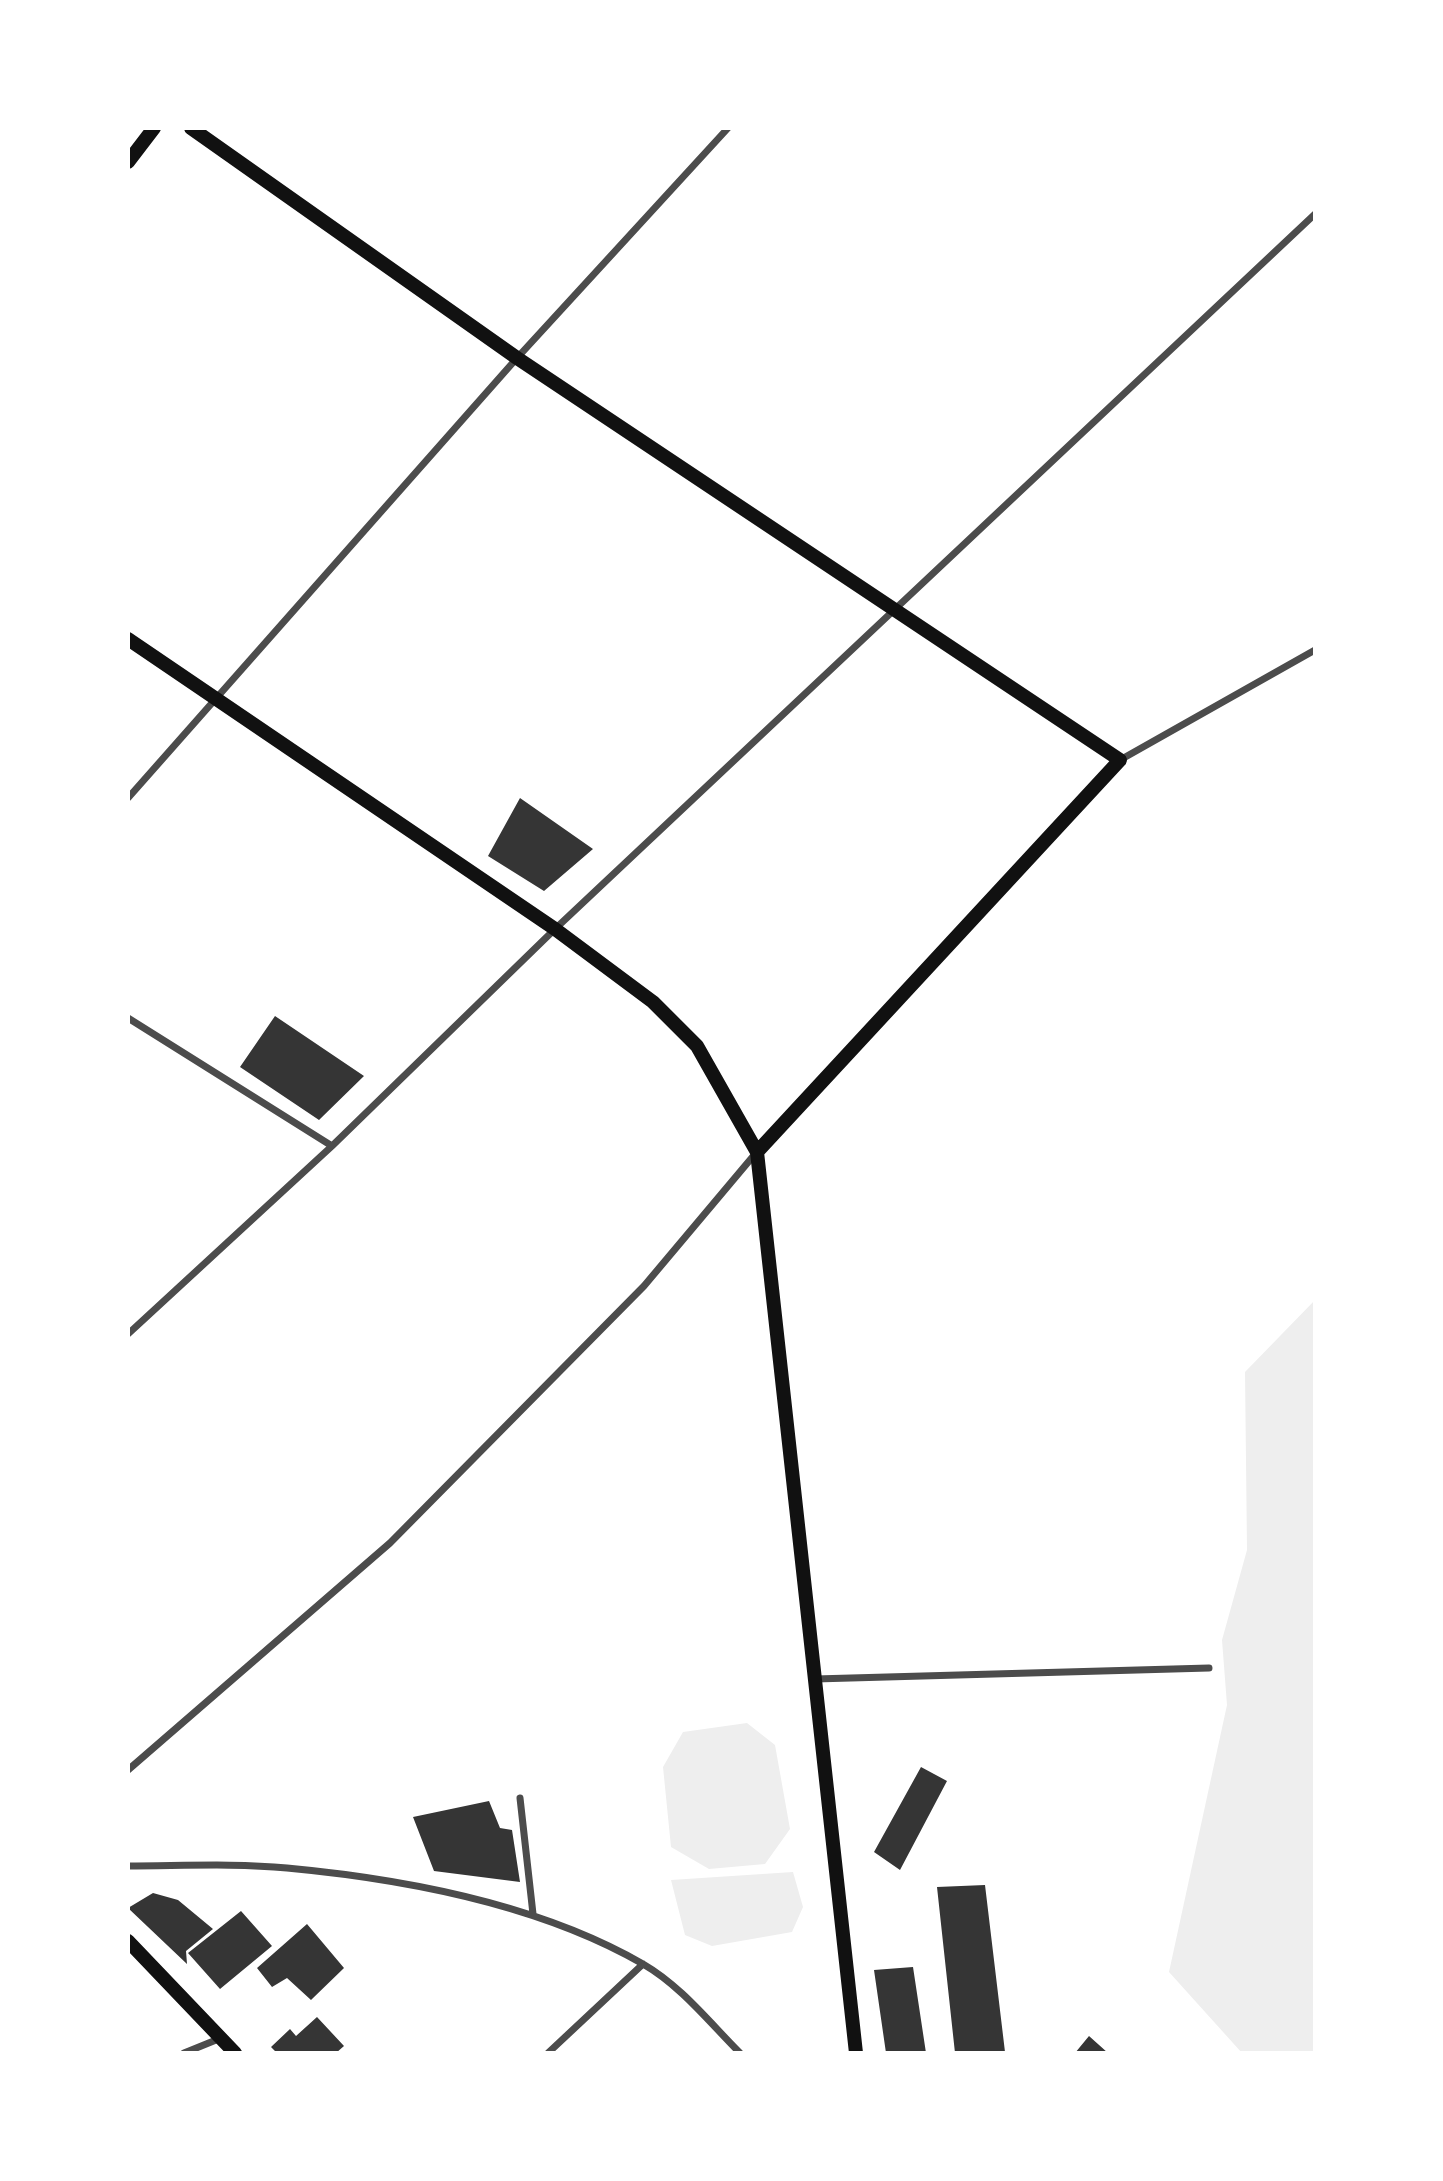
<!DOCTYPE html>
<html>
<head>
<meta charset="utf-8">
<style>
	body { margin:0 }
	#map { position:relative; width:1443px; height:2181px; overflow:hidden; background:#fff; font-family:Ubuntu,sans-serif }
	canvas { display:block }
	.frame { position:absolute; inset:0; border:130px solid #fff; pointer-events:none }
</style>
</head>
<body>
<div id="map">
<canvas width="1443" height="2181"></canvas>
<div class="frame"></div>
</div>
<script>
const ctx = document.querySelector('canvas').getContext('2d');
ctx.lineJoin = 'round';
function paint(path, color) {
  ctx.fillStyle = color;
  ctx.fill(path, 'evenodd');
}
function stroke(path, color, width, dash) {
  ctx.strokeStyle = color;
  ctx.lineWidth = width;
  ctx.lineCap = dash ? 'butt' : 'round';
  ctx.setLineDash(dash || []);
  ctx.stroke(path);
}
paint(new Path2D(`
	M1315,1300V2053H1242L1169,1972L1227,1705L1222,1640L1247,1550L1245,1372Z
	M747,1723L775,1745L790,1829L765,1864L709,1869L671,1847L663,1767L683,1732Z
	M793,1872L803,1907L792,1932L712,1946L685,1935L671,1880Z`), '#eee');
paint(new Path2D(`
	M520,798L593,849L544,891L488,856Z
	M275,1016L364,1076L319,1120L240,1067Z
	M921,1767L947,1781L900,1870L874,1852Z
	M489,1801L500,1828L512,1830L520,1882L434,1871L413,1817Z
	M985,1885L1005,2052L955,2053L937,1887Z
	M153,1893L178,1900L213,1929L186,1951L187,1964L128,1908Z
	M241,1911L272,1946L220,1989L188,1953Z
	M307,1924L344,1968L311,2000L287,1978L272,1987L257,1968Z
	M913,1967L926,2053H886L874,1970Z
	M317,2017L344,2046L336,2053H277L271,2047L290,2029L296,2036Z
	M1089,2036L1108,2053H1075Z`), '#353535');
stroke(new Path2D(`
	M1120,760L1315,650
	M128,798L517,358L728,128
	M128,1018L332,1146
	M128,1334L332,1146L555,929L1315,214
	M815,1679L1209,1668
	M128,1770L390,1543L644,1286L755,1154
	M520,1798L533,1914
	M128,1866C180,1866 235,1863 287,1868C405,1879 539,1904 643,1964C681,1986 709,2022 740,2053
	M184,2053L221,2038
	M548,2053L643,1964`), '#4c4c4c', 7);
stroke(new Path2D(`
	M191,128L517,358L1120,760L757,1152
	M128,162L154,128
	M128,639L555,929L653,1002L697,1046L757,1152L856,2053
	M128,1941L235,2053`), '#111', 14);
</script>
</body>
</html>
